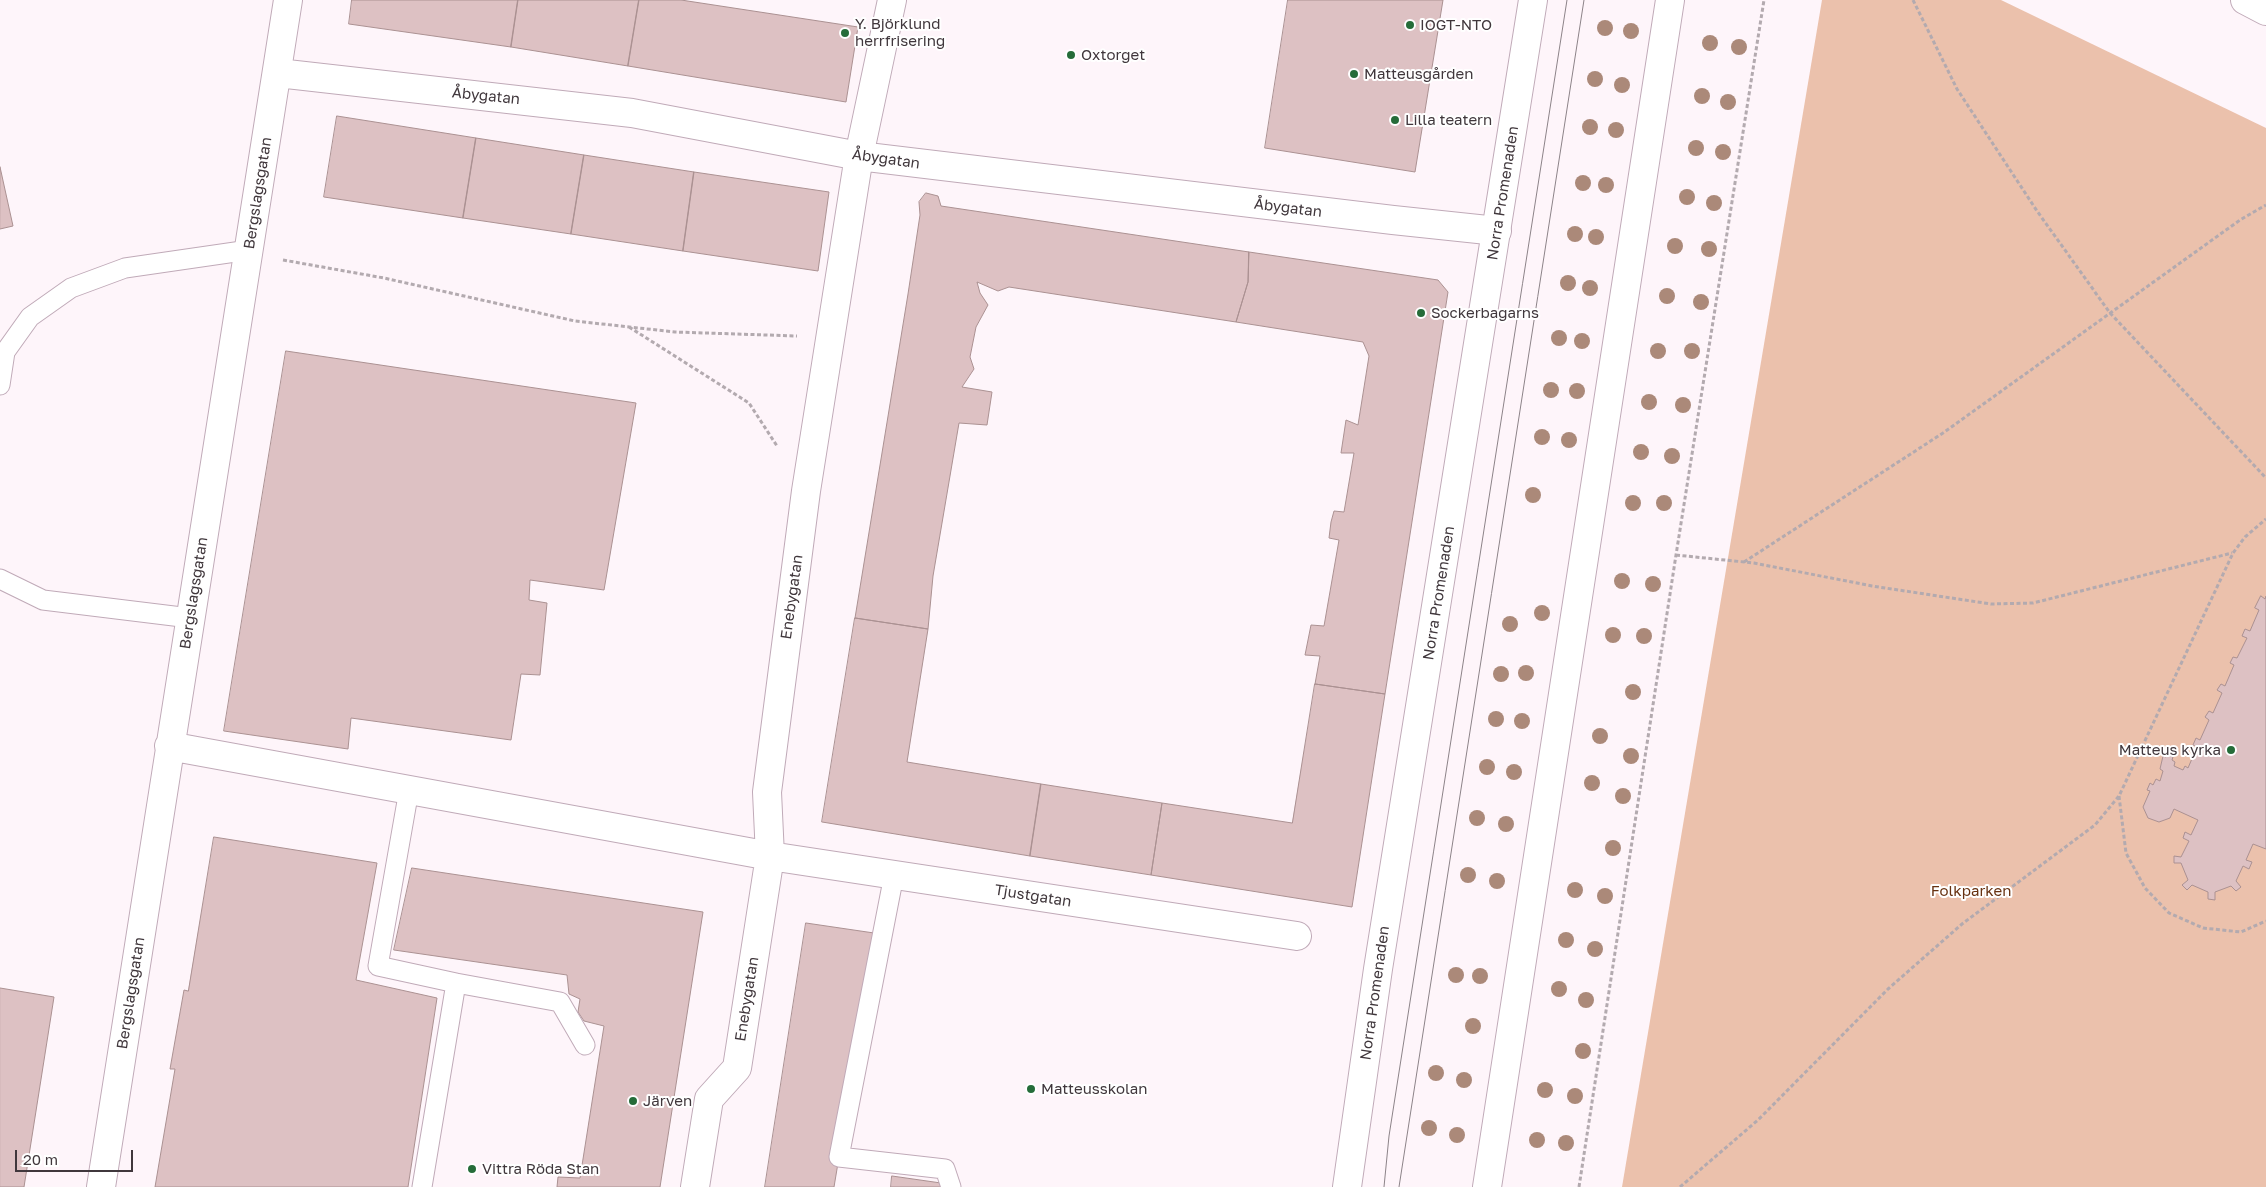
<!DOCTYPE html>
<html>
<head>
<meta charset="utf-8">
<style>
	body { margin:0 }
	#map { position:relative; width:2266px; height:1187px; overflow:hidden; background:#fef5fa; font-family:"Golos Text",sans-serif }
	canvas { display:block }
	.scale { position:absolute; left:15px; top:1150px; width:118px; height:22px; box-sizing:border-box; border:2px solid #40373c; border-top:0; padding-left:6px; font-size:15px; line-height:18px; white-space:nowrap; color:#40373c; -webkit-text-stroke:4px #fff; paint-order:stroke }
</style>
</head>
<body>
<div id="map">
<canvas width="2266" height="1187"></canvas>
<div class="scale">20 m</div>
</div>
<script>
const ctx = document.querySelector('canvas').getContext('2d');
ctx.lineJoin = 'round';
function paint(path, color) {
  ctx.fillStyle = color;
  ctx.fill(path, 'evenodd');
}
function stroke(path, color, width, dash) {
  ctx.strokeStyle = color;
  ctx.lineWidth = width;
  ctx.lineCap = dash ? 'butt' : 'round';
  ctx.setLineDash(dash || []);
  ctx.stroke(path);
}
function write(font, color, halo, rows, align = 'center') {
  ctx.font = font + ' "Golos Text",sans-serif';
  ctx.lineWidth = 4;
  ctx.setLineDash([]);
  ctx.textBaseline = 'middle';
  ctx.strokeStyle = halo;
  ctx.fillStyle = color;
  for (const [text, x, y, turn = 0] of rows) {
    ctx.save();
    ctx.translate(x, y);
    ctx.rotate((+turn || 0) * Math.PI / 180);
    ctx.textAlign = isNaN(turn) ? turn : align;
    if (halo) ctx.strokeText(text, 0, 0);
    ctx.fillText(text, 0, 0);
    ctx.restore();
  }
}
paint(new Path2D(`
	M1822,0H2001L2266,128V1187H1622Z`), '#ebc1ac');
const building = new Path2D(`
	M352,0H518L511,47L349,24Z
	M518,0H639L628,66L511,47Z
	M639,0H681L858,27L846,102L628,66Z
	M1288,0H1443L1415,172L1265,148Z
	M337,116L476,138L463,218L324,197Z
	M476,138L584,155L571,234L463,218Z
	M584,155L694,172L683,251L571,234Z
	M0,167L13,226L0,229Z
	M694,172L829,192L818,271L683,251Z
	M926,193L938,196L941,206L1249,252L1248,282L1236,322L1009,287L998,291L977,282L980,293L988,305L976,327L970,357L974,369L962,387L992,392L987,425L959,423L933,576L928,629L855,618L908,294L920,215L919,202Z
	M1249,252L1438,280L1448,292L1385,694L1315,684L1320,656L1305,655L1311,625L1324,626L1339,540L1329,538L1331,522L1334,511L1344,512L1354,453H1341L1346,420L1358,425L1369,356L1363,342L1236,322L1248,282Z
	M286,351L636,403L604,590L530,580L529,600L547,603L540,675L521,674L511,740L351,718L348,749L224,731Z
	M2261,596L2265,599L2266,596V849L2253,844L2246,860L2252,862L2249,869L2243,866L2236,881L2241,887L2236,891L2231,886L2215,892V900L2208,899V892L2192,885L2187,890L2182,885L2188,880L2181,863H2174V856L2181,857L2189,841L2183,838L2185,832L2191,835L2198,820L2174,809L2170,818L2159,822L2148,818L2143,807L2150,791L2147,790L2150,783L2153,785L2156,779L2160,781L2163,771L2160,769L2163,756L2166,757L2167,754L2173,757L2172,760L2175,762L2174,766L2183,770L2185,766L2188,768L2197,747L2193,745L2196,738L2200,740L2209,720L2205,717L2209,711L2213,713L2222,693L2217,690L2221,684L2225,686L2234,665L2230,663L2233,657L2237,658L2247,638L2242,636L2245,629L2250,631L2259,610L2255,608Z
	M855,618L928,629L907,762L1041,784L1030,856L822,822Z
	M1315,684L1385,694L1352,907L1151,875L1162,803L1292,823Z
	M1041,784L1162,803L1151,875L1030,856Z
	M214,837L377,863L356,980L437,998L408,1187H155L175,1069H170L184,990L188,991Z
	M412,868L703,912L660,1187H557L558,1177L580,1178L604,1026L584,1021L578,1012L580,999L569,994L567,975L394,950Z
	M806,923L874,933L839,1157L834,1187H765Z
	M0,988L54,997L24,1187H0Z
	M892,1176L941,1183V1187H891Z`);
paint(building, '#ddc1c3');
stroke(building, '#ab9192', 1);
const service = new Path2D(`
	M0,385L5,352L30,317L71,288L125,268L249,250
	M0,579L43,600L190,618
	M409,790L378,966L456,983L422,1187
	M894,875L839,1157L945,1169L951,1187
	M456,983L560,1002L585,1045`);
const minor = new Path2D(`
	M2245,0L2266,11
	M278,73L632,113L859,156L1393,220L1497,231
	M169,746L770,856L1297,936
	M101,1187L288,0
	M695,1187L709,1099L737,1068L770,856L767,792L806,491L859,156L892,0`);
const secondary = new Path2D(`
	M1347,1187L1378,969L1533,0
	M1487,1187L1670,0`);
stroke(service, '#c0aab8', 21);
stroke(minor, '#c0aab8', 30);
stroke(secondary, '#c0aab8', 30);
stroke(new Path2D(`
	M1913,0L1957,89L2037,211L2110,313L2266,478
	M283,260L384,278L575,321L675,332L797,336
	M629,327L749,403L777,446
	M1676,555L1754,563L1872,586L1991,604L2033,603L2232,553
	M1744,562L1943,433L2240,220L2266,205
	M2119,796L2126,853L2145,888L2169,913L2203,928L2241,932L2266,921
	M1579,1187L1676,555L1764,0
	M1680,1187L1758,1120L1888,989L1962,924L2095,825L2119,796L2233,553L2245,537L2266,519`), '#b3aaaf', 3, [4, 2.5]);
stroke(service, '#fff', 19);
stroke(minor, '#fff', 28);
stroke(secondary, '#fff', 28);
stroke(new Path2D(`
	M1384,1187L1389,1136L1567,0
	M1399,1187L1584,0`), '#8c8388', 1);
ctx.fillStyle = '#ab8979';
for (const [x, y] of [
	[1605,28],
	[1631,31],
	[1710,43],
	[1739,47],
	[1595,79],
	[1622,85],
	[1702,96],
	[1728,102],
	[1590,127],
	[1616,130],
	[1696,148],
	[1723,152],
	[1583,183],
	[1606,185],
	[1687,197],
	[1714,203],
	[1575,234],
	[1596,237],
	[1675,246],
	[1709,249],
	[1568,283],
	[1590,288],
	[1667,296],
	[1701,302],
	[1559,338],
	[1582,341],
	[1658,351],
	[1692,351],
	[1551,390],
	[1577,391],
	[1649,402],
	[1683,405],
	[1542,437],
	[1569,440],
	[1641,452],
	[1672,456],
	[1533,495],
	[1633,503],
	[1664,503],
	[1622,581],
	[1653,584],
	[1542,613],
	[1510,624],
	[1613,635],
	[1644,636],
	[1526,673],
	[1501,674],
	[1633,692],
	[1496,719],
	[1522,721],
	[1600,736],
	[1631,756],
	[1487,767],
	[1514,772],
	[1592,783],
	[1623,796],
	[1477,818],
	[1506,824],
	[1613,848],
	[1468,875],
	[1497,881],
	[1575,890],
	[1605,896],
	[1566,940],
	[1595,949],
	[1456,975],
	[1480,976],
	[1559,989],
	[1586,1000],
	[1473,1026],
	[1583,1051],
	[1436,1073],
	[1464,1080],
	[1545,1090],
	[1575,1096],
	[1429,1128],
	[1457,1135],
	[1537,1140],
	[1566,1143]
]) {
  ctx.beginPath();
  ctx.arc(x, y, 8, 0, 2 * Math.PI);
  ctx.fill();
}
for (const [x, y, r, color] of [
	[1410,25,5,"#256c39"],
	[845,33,5,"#256c39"],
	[1071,55,5,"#256c39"],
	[1354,74,5,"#256c39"],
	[1395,120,5,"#256c39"],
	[1421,313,5,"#256c39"],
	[2231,750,5,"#256c39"],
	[1031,1089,5,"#256c39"],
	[633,1101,5,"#256c39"],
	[472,1169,5,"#256c39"]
]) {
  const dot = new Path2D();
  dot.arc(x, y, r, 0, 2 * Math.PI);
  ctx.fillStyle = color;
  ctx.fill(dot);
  stroke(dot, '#fff', 2);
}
write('15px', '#40373c', '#fff', [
	["Y. Björklund",855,24],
	["herrfrisering",855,41],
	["IOGT-NTO",1420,25],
	["Oxtorget",1081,55],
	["Matteusgården",1364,74],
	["Lilla teatern",1405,120],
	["Sockerbagarns",1431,313],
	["Matteus kyrka",2221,750,"right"],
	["Matteusskolan",1041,1089],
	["Järven",643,1101],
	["Vittra Röda Stan",482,1169]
], 'left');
write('15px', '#40373c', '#fff', [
	["Åbygatan",486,96,6],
	["Åbygatan",886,159,8],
	["Bergslagsgatan",258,193,-81],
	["Norra Promenaden",1503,193,-81],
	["Åbygatan",1288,208,7],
	["Bergslagsgatan",194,593,-81],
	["Norra Promenaden",1439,593,-81],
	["Enebygatan",792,597,-82],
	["Tjustgatan",1033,896,9],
	["Bergslagsgatan",131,993,-81],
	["Norra Promenaden",1375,993,-82],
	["Enebygatan",747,999,-81]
]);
write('15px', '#673110', '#fff', [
	["Folkparken",1971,891]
]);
</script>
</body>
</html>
